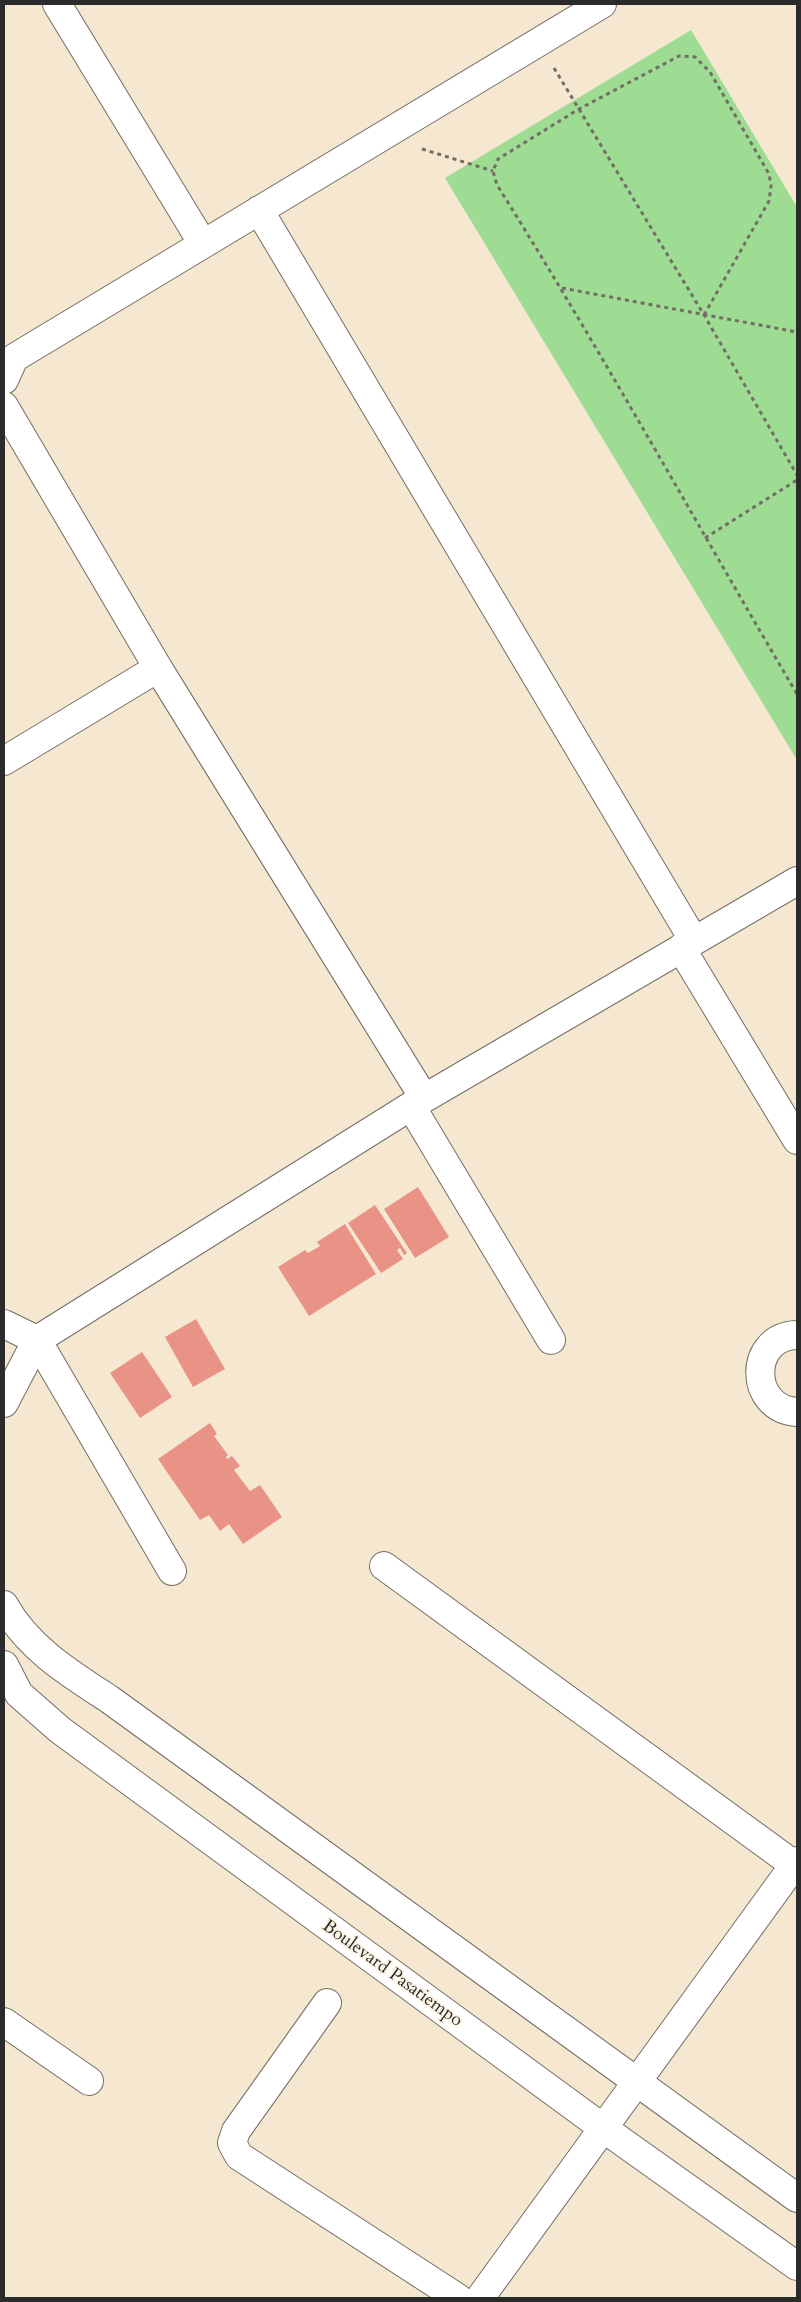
<!DOCTYPE html>
<html>
<head>
<meta charset="utf-8">
<style>
	body { margin:0 }
	#map { position:relative; width:801px; height:2302px; overflow:hidden; background:#f6e8d0; font-family:Cardo,serif }
	canvas { display:block }
	.frame { position:absolute; inset:0; border:5px solid #2b2b2b; pointer-events:none }
</style>
</head>
<body>
<div id="map">
<canvas width="801" height="2302"></canvas>
<div class="frame"></div>
</div>
<script>
const ctx = document.querySelector('canvas').getContext('2d');
ctx.lineJoin = 'round';
function paint(path, color) {
  ctx.fillStyle = color;
  ctx.fill(path, 'evenodd');
}
function stroke(path, color, width, dash) {
  ctx.strokeStyle = color;
  ctx.lineWidth = width;
  ctx.lineCap = dash ? 'butt' : 'round';
  ctx.setLineDash(dash || []);
  ctx.stroke(path);
}
function write(font, color, halo, rows, align = 'center') {
  ctx.font = font + ' Cardo,serif';
  ctx.lineWidth = 4;
  ctx.setLineDash([]);
  ctx.textBaseline = 'middle';
  ctx.strokeStyle = halo;
  ctx.fillStyle = color;
  for (const [text, x, y, turn = 0] of rows) {
    ctx.save();
    ctx.translate(x, y);
    ctx.rotate((+turn || 0) * Math.PI / 180);
    ctx.textAlign = isNaN(turn) ? turn : align;
    if (halo) ctx.strokeText(text, 0, 0);
    ctx.fillText(text, 0, 0);
    ctx.restore();
  }
}
paint(new Path2D(`
	M691,30L797,207V760L445,178Z`), '#9ddc92');
paint(new Path2D(`
	M418,1187L449,1237L415,1258L384,1209Z
	M375,1205L407,1253L404,1255L400,1248L397,1250L403,1259L381,1273L348,1223Z
	M345,1224L376,1274L309,1316L278,1267L305,1250L308,1253L320,1246L317,1242Z
	M196,1319L225,1369L193,1387L165,1337Z
	M142,1352L172,1397L140,1418L110,1373Z
	M210,1423L217,1434L214,1436L228,1455L226,1457L227,1459L232,1456L240,1466L234,1470L250,1491L260,1485L282,1517L243,1544L229,1524L220,1531L209,1515L200,1520L158,1459Z`), '#e89386');
const minor = new Path2D(`
	M57,4L203,244
	M259,210L694,941
	M4,380L14,358L602,4
	M4,406L158,668L424,1098
	M4,761L158,668
	M681,948L797,1140
	M411,1106L551,1340
	M4,1324L37,1340L172,1571
	M797,1335C748,1336 748,1409 797,1412
	M4,1403L37,1340L411,1106L797,881
	M384,1566L797,1867
	M4,1605C28,1648 69,1673 109,1699L797,2198
	M4,1665L19,1694L60,1730L603,2128L797,2266
	M327,2003L236,2131L232,2143L239,2156L458,2298
	M4,2022L89,2081
	M480,2298L797,1861`);
stroke(minor, '#726d65', 30);
stroke(new Path2D(`
	M554,68L704,315L797,475
	M422,149L493,171
	M562,288L797,332
	M704,315L769,201L771,186L769,174L710,72L695,57L679,56L579,109L498,159L493,171L497,185C602,352 697,525 797,694
	M705,538L797,480`), '#726d65', 3, [4, 4]);
stroke(minor, '#fff', 28);
write('18px', '#2b2b2b', '#fcf5e5', [
	["Boulevard Pasatiempo",392,1974,36]
]);
</script>
</body>
</html>
